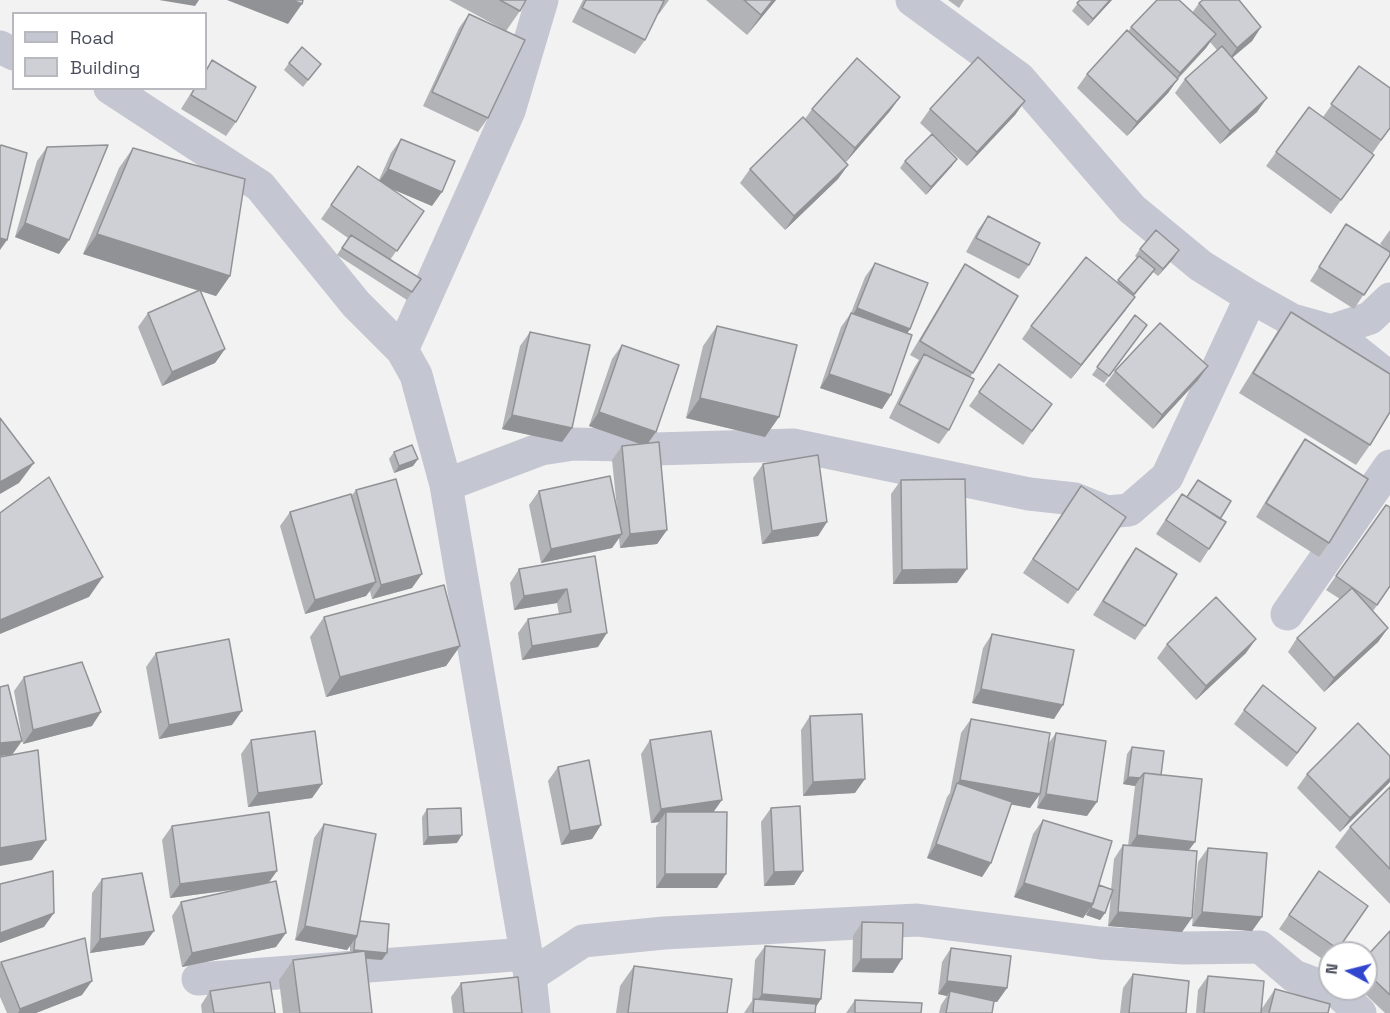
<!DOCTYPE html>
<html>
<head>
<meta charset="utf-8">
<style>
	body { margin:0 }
	#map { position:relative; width:1390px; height:1013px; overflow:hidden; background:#f3f2f2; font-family:"Space Grotesk",sans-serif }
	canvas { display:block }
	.legend { position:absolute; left:12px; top:12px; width:195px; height:78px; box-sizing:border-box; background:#fff; border:2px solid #b7b9be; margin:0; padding:8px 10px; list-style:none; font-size:18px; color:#4b4f5c }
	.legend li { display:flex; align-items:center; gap:12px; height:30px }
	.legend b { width:30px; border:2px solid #b7b9be }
	.north { position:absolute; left:1318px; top:941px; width:60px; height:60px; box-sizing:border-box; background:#fff; border:2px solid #b7b9be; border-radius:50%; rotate:277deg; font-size:16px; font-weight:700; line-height:24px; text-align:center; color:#4b4f5c }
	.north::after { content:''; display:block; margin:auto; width:21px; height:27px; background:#3146ce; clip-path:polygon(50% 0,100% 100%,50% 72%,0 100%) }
</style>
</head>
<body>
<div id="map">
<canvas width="1390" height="1013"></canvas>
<ul class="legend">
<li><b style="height:8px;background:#c4c7d1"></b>Road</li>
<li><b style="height:16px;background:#cfd0d5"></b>Building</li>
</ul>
<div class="north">N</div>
</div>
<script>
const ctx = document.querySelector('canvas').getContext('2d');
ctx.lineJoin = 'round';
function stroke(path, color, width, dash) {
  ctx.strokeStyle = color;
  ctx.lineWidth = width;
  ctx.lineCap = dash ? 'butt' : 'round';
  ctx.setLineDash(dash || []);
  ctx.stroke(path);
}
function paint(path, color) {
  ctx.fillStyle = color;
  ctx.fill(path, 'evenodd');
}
stroke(new Path2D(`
	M912,0L1019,78L1132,209L1201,266L1251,297L1292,320L1331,331L1370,318L1390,299
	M0,47L14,54
	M110,88L260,186L356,304L402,350L416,375L446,485L530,976L534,1013
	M1331,331L1390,378
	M402,350L509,111L542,0
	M446,485L541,449L574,444L624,445L655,449L793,445L1029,494L1075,499L1107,512L1129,510L1167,477L1251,297
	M1287,614L1390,466
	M530,976L583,941L664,933L917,920L1100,943L1184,948L1260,947L1294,976L1339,993L1360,1013
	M198,979L526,954`), '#c4c7d1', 33);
paint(new Path2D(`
	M449,0H526L520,11L506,31Z
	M583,0H669L659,14L658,13L645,40L635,54L572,22Z
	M706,0H776L747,35Z
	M948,0H964L959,8Z
	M1080,0H1112L1088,26L1072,11Z
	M1199,3L1261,27L1252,41L1232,58L1257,112L1220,144L1175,93L1185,79L1217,50L1210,42L1206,48L1178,79L1168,93L1127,136L1077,88L1087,74L1128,32L1131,27L1192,13Z
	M469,14L488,118L478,132L423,106L459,28Z
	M212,60L236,122L226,136L181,109L194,88H206V69Z
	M289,63L321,64L303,87L284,70Z
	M1359,66L1390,128L1372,154L1374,155L1331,214L1266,166L1309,107L1323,117Z
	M900,97L890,111L846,162L841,157L848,165L838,179L785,230L740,183L750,169L805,119L812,109Z
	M1025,101L1015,115L967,166L920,123L930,109Z
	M401,139L432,206L392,189L424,211L390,260L412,292L407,300L337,255L348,238L321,219L358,166L379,180L391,153Z
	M47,147L59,254L15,237L37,161Z
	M133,148L230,276L216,296L201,291L225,349L215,363L162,386L138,327L148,313L199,291L83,254L119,168Z
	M905,161L952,166L926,195L900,168Z
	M988,216L1029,265L1019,279L966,252L978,230Z
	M1346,224L1387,250L1380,244L1390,230V255L1354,309L1310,281Z
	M1140,249L1174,258L1158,276L1153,272L1134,296L1135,297L1125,311L1071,379L1022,339L1031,326L1117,282L1137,258L1135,256Z
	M875,263L910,329L907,333L891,395L882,409L820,388L841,327L851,313L865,277Z
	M965,264L973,373L970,377L949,430L939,444L889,418L914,368L919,360L910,355L956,278Z
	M1291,312L1370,445L1356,465L1239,393L1277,332Z
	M1135,315L1147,325L1104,383L1092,375Z
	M717,326L779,417L765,437L686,418L703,346Z
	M530,332L572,428L562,442L502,429L520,346Z
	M622,345L649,443L667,530L657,544L620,548L619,538L612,548L541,563L529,505L539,491L617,509L612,460L622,446L640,444L589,426L612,359Z
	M999,364L1052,404L1023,445L969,406Z
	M1208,366L1198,380L1153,429L1105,385L1115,371Z
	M1305,439L1329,543L1319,557L1256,517L1295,453Z
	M394,452L418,459L413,466L394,473L389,459Z
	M763,464L827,522L818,536L762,544L753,478Z
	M901,480L957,583L893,584L891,494Z
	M1198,480L1220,519L1209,549L1200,563L1156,534L1182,494L1187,497Z
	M356,490L412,588L372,599L370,591L366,596L305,614L280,526L290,512L351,496Z
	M1071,500L1078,590L1068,604L1023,573Z
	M1386,505L1390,587L1373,611L1388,628L1378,642L1324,692L1288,652L1297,638L1340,599L1326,590Z
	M1136,548L1145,626L1135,640L1093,615L1126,562Z
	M595,556L598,647L522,660L518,633L528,619L559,614L557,603L514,610L510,583L519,569Z
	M324,617L460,646L446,666L326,697L310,637Z
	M992,634L1054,719L972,703L983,648Z
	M1167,644L1246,653L1196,700L1157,658Z
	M156,653L232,725L159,739L146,667Z
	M24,677L92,726L23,744L14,691Z
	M1244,710L1316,728L1287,767L1234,724Z
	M810,716L855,793L803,796L801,730Z
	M971,719L1048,744L1056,733L1087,816L1037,808L1039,795L1030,808L1011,804L991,863L982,877L927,858L947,797L950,793L961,733Z
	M251,740L322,784L312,798L248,807L241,754Z
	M650,740L713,812L717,888H656V826L659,822L651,823L641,754Z
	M1132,747L1161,775L1195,842L1188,851L1182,932L1108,926L1111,895L1105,913L1100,920L1086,915L1088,911L1083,918L1014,897L1033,834L1043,820L1098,887L1111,890L1114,859L1123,845L1128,846L1135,786L1123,784L1127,754Z
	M558,767L601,825L592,839L561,845L548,781Z
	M1307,774L1390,782L1340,832L1297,788Z
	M1390,787V904L1335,847L1350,827Z
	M771,808L803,871L794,885L764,886L761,822Z
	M427,809L457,843L423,845L422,817Z
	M324,824L360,921L382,960L366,959L372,1013H283L279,980L293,960L350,953V946L347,950L295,940L314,838Z
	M172,826L269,883L276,947L182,967L172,916L181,902L241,889L170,898L162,840Z
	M1208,848L1262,917L1252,931L1192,926L1198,862Z
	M1319,871L1368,906L1335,953H1330V961L1328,963L1279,929Z
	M102,879L144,945L90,953L92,893Z
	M862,922L893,973L852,972L853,936Z
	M1390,931V1013H1385L1360,989H1366V957Z
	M765,946L816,1007L815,1013H744L752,1001L755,960Z
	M951,948L1007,988L997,1002H994L992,1013H939L941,1005L947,996L938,994L942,962Z
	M1,962L82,995L36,1013H7L0,997V964Z
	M634,966L727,1013H616L620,986Z
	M1133,974L1186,1013H1120L1123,988Z
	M1208,976L1261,1010L1275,989L1328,1013H1196L1198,990Z
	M461,983L522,1013H453L451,997Z
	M210,991L275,1013H202L201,1005Z
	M855,1000L921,1013H846Z`), '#b2b3b7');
paint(new Path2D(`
	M159,0H199L195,6Z
	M227,0H292L302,4L288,24Z
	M773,0H776L747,35L761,15Z
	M1110,0H1112L1088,26L1093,19Z
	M1261,27L1252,41L1227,62L1237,48Z
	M1216,34L1206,48L1172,84L1178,79L1168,93L1127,136L1137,122L1171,86L1180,73Z
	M900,97L890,111L846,162L855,148Z
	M1267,98L1257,112L1220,144L1230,131Z
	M1025,101L1015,115L967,166L977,152Z
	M957,159L952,166L926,195L931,187Z
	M848,165L838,179L785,230L794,216Z
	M388,169L442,192L432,206L378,183Z
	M25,223L69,240L59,254L15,237Z
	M97,234L230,276L216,296L83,254Z
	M0,238L7,240L0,250Z
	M1179,250L1174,258L1158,276L1163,269Z
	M1155,269L1150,276L1129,301L1134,294Z
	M1135,297L1125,311L1071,379L1081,365Z
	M857,308L910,329L901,343L848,322Z
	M225,349L215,363L162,386L172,372Z
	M1208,366L1198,380L1153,429L1162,415Z
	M829,374L891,395L882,409L820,388Z
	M700,398L779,417L765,437L686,418Z
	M599,412L656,432L646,446L589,426Z
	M512,415L572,428L562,442L502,429Z
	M418,459L413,466L394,473L399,466Z
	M34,463L19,483L0,494V482Z
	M827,522L818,536L762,544L772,531Z
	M667,530L657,544L620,548L630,534Z
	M622,534L612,548L541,563L551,549Z
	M967,569L957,583L893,584L902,570Z
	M422,574L412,588L372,599L381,585Z
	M103,577L89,597L0,634V620Z
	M376,582L366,596L305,614L315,600Z
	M567,589L557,603L514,610L524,596Z
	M1388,628L1378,642L1324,692L1334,678Z
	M607,633L598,647L522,660L532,646Z
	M1256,639L1246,653L1196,700L1206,686Z
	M460,646L446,666L326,697L340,677Z
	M981,689L1063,705L1054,719L972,703Z
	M242,711L232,725L159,739L169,725Z
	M101,712L92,726L23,744L33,730Z
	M1316,728L1306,742L1287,767L1297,753Z
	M22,741L12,755L0,756V743Z
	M1128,777L1140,778L1135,786L1123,784Z
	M1390,778V782L1340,832L1350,818Z
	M865,779L855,793L803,796L813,782Z
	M960,780L1040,794L1030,808L954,794L957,784Z
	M322,784L312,798L248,807L258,793Z
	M1046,794L1097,802L1087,816L1037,808Z
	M722,800L712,814L666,812L659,822L651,823L661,809Z
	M601,825L592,839L561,845L570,831Z
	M462,835L457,843L423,845L428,837Z
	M1137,835L1195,842L1185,855L1128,849Z
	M46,840L32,860L0,866V848Z
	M936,844L991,863L982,877L927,858Z
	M277,871L267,885L170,898L180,884Z
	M803,871L794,885L764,886L774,872Z
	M665,874H726L717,888H656Z
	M1024,883L1093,904L1083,918L1014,897Z
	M1091,908L1105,913L1100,920L1086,915Z
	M1118,912L1192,918L1182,932L1108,926Z
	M1202,912L1262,917L1252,931L1192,926Z
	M54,913L44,927L0,943V933Z
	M305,926L357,936L347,950L295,940Z
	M154,931L144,945L90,953L100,939Z
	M286,933L276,947L182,967L192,953Z
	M354,950L387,953L382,960L349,957Z
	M861,959H902L893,973L852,972Z
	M92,981L82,995L36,1013H18L20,1009Z
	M947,981L1007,988L997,1002L949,996L950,991L947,996L938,994Z
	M762,994L821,999L812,1013L753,1006Z`), '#919295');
const building = new Path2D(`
	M292,0H303L302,4Z
	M500,0H526L520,11Z
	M586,0H661L664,1L645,40L582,8Z
	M744,0H773L761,15Z
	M1080,0H1110L1093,19L1077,3Z
	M1157,0H1179L1216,34L1180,73L1131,27Z
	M1203,0H1239L1261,27L1237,48L1199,3Z
	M469,14L525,40L488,118L432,92Z
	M1127,30L1178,79L1137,122L1087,74Z
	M1222,46L1267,98L1230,131L1185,79Z
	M302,47L321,64L308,80L289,63Z
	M978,57L1025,101L977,152L930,109Z
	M857,58L900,97L855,148L812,109Z
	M212,60L256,87L236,122L191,95L195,88H206V71Z
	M1359,66L1390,88V128L1381,140L1331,104Z
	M1309,107L1374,155L1341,200L1276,152Z
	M803,117L848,165L794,216L750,169Z
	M932,134L957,159L931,187L905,161Z
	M401,139L455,161L442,192L388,169Z
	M1,145L27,153L7,240L0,238V147Z
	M108,145L69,240L25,223L47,147Z
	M133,148L245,179L230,276L97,234Z
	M358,166L424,211L397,251L331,205Z
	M988,216L1040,243L1029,265L976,238Z
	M1346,224L1390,252V255L1364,295L1319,267Z
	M1156,230L1179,250L1163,269L1140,249Z
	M351,235L421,279L412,292L342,248Z
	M1139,256L1155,269L1134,294L1118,280Z
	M1086,257L1135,297L1081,365L1031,326Z
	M875,263L928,283L910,329L857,308Z
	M965,264L1018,296L973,373L920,341Z
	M200,290L225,349L172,372L148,313Z
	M1291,312L1390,374V412L1370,445L1253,373Z
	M851,313L912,335L891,395L829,374Z
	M1135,315L1147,325L1109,376L1097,367Z
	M1160,323L1208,366L1162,415L1115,371Z
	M717,326L797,345L779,417L700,398Z
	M530,332L590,345L572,428L512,415Z
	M622,345L679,365L656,432L599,412Z
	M924,354L974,379L949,430L899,404Z
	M999,364L1052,404L1032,431L979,392Z
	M0,418L34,463L0,482Z
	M1305,439L1368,479L1329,543L1266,503Z
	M659,442L667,530L630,534L622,446Z
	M412,445L418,459L399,466L394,452Z
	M818,455L827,522L772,531L763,464Z
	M610,476L622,534L551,549L539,491Z
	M49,477L103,577L0,620V513Z
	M396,479L422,574L381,585L356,490Z
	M965,479L967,569L902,570L901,480Z
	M1198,480L1231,501L1220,519L1187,497Z
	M1081,486L1126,517L1078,590L1033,559Z
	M351,494L376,582L315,600L290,512Z
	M1182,494L1226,522L1209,549L1166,520Z
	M1386,505L1390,507V586L1377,605L1336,576Z
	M1136,548L1177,574L1145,626L1103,601Z
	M595,556L607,633L532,646L528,619L571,612L567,589L524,596L519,569Z
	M444,585L460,646L340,677L324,617Z
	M1352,588L1388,628L1334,678L1297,638Z
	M1216,597L1256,639L1206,686L1167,644Z
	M992,634L1074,650L1063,705L981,689Z
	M229,639L242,711L169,725L156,653Z
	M82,662L101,712L33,730L24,677Z
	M8,685L22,741L0,743V687Z
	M1263,685L1316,728L1297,753L1244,710Z
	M862,714L865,779L813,782L810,716Z
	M971,719L1050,733L1040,794L960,780Z
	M1358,723L1390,756V778L1350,818L1307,774Z
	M315,731L322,784L258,793L251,740Z
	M711,731L722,800L661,809L650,740Z
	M1056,733L1106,741L1097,802L1046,794Z
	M1132,747L1164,751L1161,775L1144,773L1140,778L1128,777Z
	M38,750L46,840L0,848V757Z
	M589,760L601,825L570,831L558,767Z
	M1144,773L1202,779L1195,842L1137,835Z
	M957,783L1012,802L991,863L936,844Z
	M1390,787V869L1350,827Z
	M800,806L803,871L774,872L771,808Z
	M461,808L462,835L428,837L427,809Z
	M269,812L277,871L180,884L172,826Z
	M666,812H727L726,874H665Z
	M1043,820L1112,841L1093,904L1024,883Z
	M324,824L376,834L357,936L305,926Z
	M1123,845L1197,851L1192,918L1118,912Z
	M1208,848L1267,853L1262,917L1202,912Z
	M53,871L54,913L0,933V884Z
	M1319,871L1368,906L1338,949L1289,915Z
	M142,873L154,931L100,939L102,879Z
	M276,881L286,933L192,953L181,902Z
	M1099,885L1113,890L1105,913L1091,908Z
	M360,921L389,924L387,953L354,950L355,939L357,936Z
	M862,922L903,923L902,959H861Z
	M1390,931V995L1366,972V957Z
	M85,938L92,981L20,1009L1,962Z
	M765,946L825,950L821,999L762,994Z
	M951,948L1011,956L1007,988L947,981Z
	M365,951L372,1013H300L293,960Z
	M634,966L732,979L727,1013H628Z
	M1133,974L1189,981L1186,1013H1129Z
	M1208,976L1264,981L1261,1013H1204Z
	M518,977L522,1013H464L461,983Z
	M270,982L275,1013H214L210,991Z
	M1275,989L1330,1004L1328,1013H1269Z
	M950,991L994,1001L992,1013H946Z
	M754,999L816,1004L815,1013H753Z
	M855,1000L922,1003L921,1013H855Z`);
paint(building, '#cfd0d5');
stroke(building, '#919295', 1.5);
</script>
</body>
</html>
